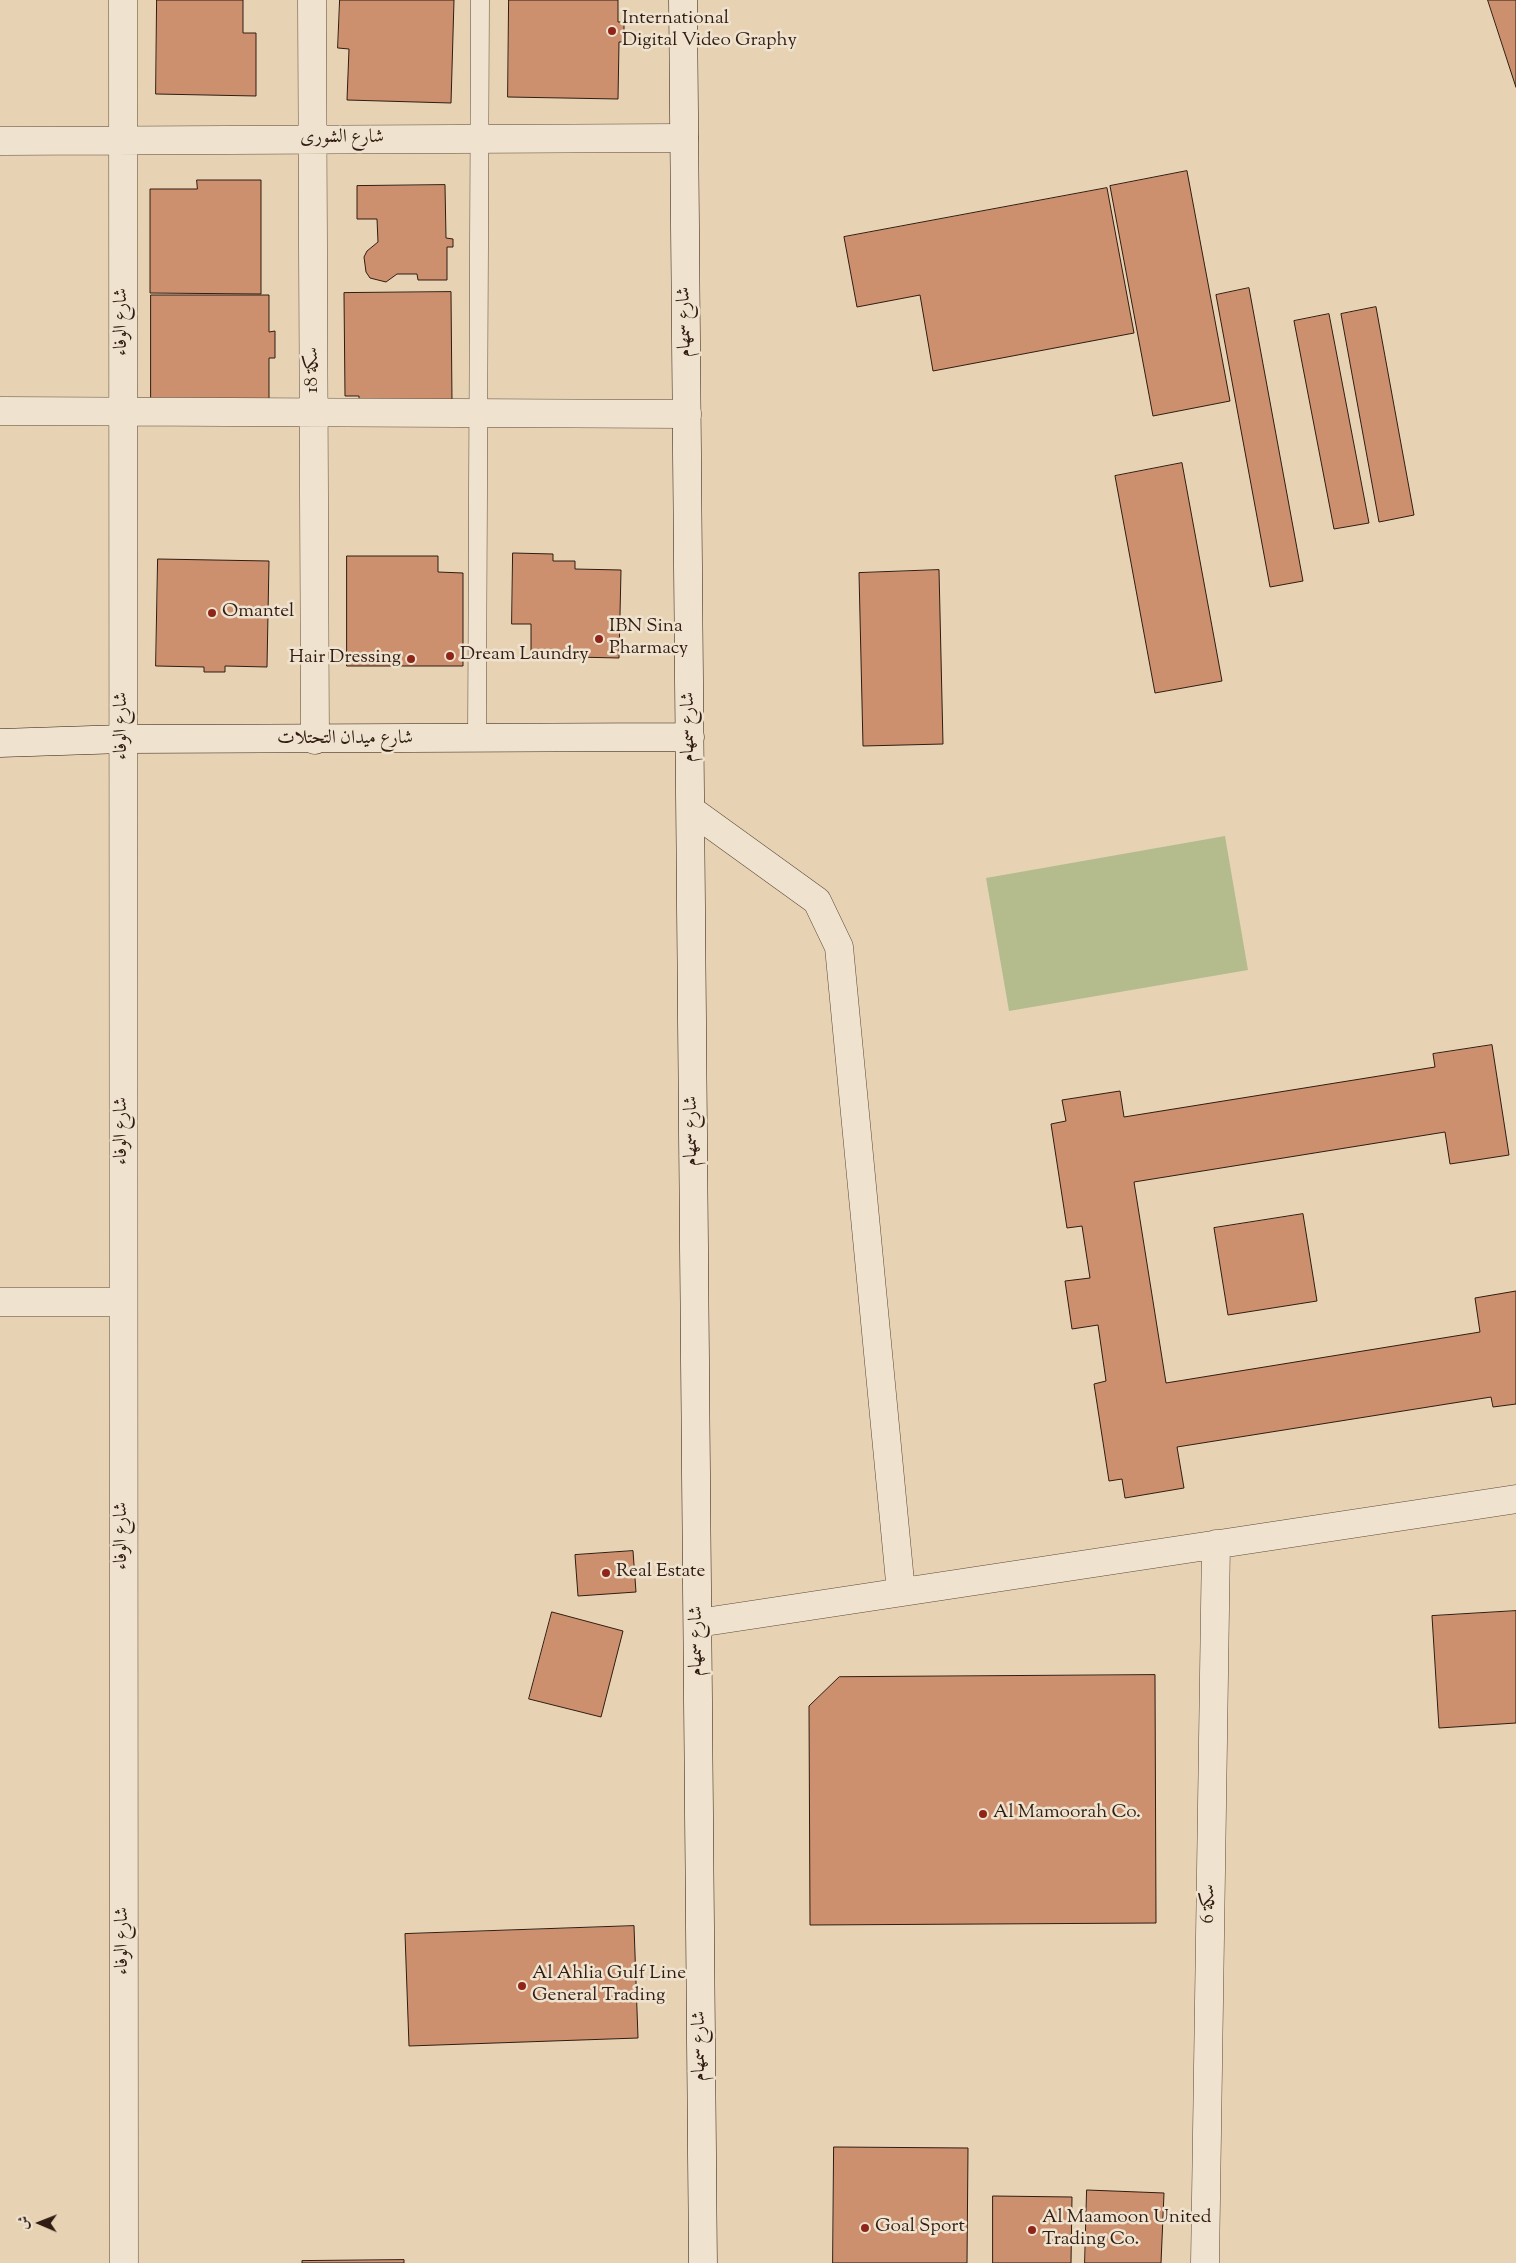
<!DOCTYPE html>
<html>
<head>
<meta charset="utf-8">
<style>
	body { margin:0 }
	#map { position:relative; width:1516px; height:2263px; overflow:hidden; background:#e7d3b4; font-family:"Sorts Mill Goudy",Amiri,serif }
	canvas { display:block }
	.north { position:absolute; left:15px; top:2198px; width:50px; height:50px; -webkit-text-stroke:4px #efe2ce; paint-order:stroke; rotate:271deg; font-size:14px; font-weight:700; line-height:20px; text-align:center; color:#301c12 }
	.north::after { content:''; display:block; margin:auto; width:18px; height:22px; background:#301c12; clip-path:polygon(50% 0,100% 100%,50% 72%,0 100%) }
</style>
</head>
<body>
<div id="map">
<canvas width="1516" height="2263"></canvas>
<div class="north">ش</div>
</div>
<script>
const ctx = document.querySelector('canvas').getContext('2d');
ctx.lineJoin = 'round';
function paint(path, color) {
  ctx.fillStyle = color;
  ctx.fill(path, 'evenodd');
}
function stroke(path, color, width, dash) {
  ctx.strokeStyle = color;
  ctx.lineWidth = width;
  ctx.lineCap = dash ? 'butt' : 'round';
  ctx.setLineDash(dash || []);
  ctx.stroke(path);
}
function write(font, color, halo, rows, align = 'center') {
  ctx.font = font + ' "Sorts Mill Goudy",Amiri,serif';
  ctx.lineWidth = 5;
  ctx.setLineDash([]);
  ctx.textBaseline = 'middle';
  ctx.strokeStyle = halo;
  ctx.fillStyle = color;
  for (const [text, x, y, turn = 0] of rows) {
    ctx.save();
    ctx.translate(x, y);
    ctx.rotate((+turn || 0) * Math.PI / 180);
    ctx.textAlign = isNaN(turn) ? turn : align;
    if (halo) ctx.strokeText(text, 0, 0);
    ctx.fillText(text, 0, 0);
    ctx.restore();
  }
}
paint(new Path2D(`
	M1225,836L1248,970L1009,1011L986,878Z`), '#b4bc8e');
const building = new Path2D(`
	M157,0H243V33H256V96L156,94Z
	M340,0H454L451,103L347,100L349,49L338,48Z
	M509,0H618V22H624V42H619L618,99L508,97Z
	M1488,0H1516V87Z
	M1187,171L1230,401L1153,416L1110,186Z
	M197,180H261V294L150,293V189H197Z
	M445,185L446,238L453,239V247H447V280H418L417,274H397L386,282L370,278L366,272L364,257L367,251L378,242L377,219H357V186Z
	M1107,188L1134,333L933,371L920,295L857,307L844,237Z
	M1249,288L1303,581L1270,587L1216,295Z
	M451,292L452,402L359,403V396H345L344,293Z
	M151,295H269V332L275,331V358H269V402L151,401Z
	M1376,307L1414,515L1379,522L1341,314Z
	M1329,314L1369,523L1334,529L1294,321Z
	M1182,463L1222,681L1155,693L1115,476Z
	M513,553L553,554V561H575V569L621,570L619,658L531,656V624H512Z
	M347,556H438V572L463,573V666H347Z
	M158,559L269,561L267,667L225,666V672H204V667L156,666Z
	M939,570L943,744L863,746L859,573Z
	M1492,1045L1509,1155L1450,1164L1445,1132L1134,1182L1166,1383L1480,1332L1475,1298L1516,1291V1404L1493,1407L1491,1397L1177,1447L1184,1488L1125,1498L1122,1479L1109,1481L1094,1384L1106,1381L1098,1325L1072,1329L1065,1281L1090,1278L1082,1226L1067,1228L1051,1124L1066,1121L1062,1100L1120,1091L1124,1117L1435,1067L1433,1054Z
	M1303,1214L1317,1301L1228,1315L1214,1228Z
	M633,1551L636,1592L578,1596L575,1555Z
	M1516,1611V1723L1439,1728L1432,1616Z
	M552,1612L623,1631L601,1717L529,1699Z
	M1155,1675L1156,1923L810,1925L809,1706L839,1677Z
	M634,1926L638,2038L409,2046L405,1934Z
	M834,2147L968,2148L967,2263H833Z
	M1087,2190L1164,2193L1161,2263H1085Z
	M993,2196L1072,2197L1071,2263H993Z
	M404,2260V2263H302V2261Z`);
paint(building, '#cc906e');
stroke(building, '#301c12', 1);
const lane = new Path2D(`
	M477,739L480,0`);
const street = new Path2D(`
	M123,0L124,2263
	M312,0L315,740
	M0,141L684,138
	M0,411L687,414
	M691,810L817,901L839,947L901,1592
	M0,1302H123
	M698,1623L1516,1499
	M1205,2263L1216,1544`);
const secondary = new Path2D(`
	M683,0L703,2263
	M0,743L123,739L690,737`);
stroke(lane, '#5e4a3a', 19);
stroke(street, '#5e4a3a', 29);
stroke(secondary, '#301c12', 29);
stroke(lane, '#efe2ce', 18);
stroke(street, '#efe2ce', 28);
stroke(secondary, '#efe2ce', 28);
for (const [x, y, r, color] of [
	[612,31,5,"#8f2418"],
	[212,613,5,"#8f2418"],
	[599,639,5,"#8f2418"],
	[450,656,5,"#8f2418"],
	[411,659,5,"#8f2418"],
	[606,1573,5,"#8f2418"],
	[983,1814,5,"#8f2418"],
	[522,1986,5,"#8f2418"],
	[865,2228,5,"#8f2418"],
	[1032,2230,5,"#8f2418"]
]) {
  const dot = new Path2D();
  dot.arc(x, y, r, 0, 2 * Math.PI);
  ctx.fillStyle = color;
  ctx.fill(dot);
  stroke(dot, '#efe2ce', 2);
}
write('19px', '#301c12', '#efe2ce', [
	["International",622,20],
	["Digital Video Graphy",622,42],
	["Omantel",222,613],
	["IBN Sina",609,628],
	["Pharmacy",609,650],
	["Dream Laundry",460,656],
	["Hair Dressing",401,659,"right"],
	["Real Estate",616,1573],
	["Al Mamoorah Co.",993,1814],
	["Al Ahlia Gulf Line",532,1975],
	["General Trading",532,1997],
	["Al Maamoon United",1042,2219],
	["Trading Co.",1042,2241],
	["Goal Sport",875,2228]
], 'left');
write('19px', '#301c12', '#efe2ce', [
	["شارع الشورى",342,139],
	["شارع الوفاء",123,322,-90],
	["شارع سمهام",686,322,-91],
	["سكة 18",314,370,-90],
	["شارع الوفاء",123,726,-90],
	["شارع سمهام",690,727,-90],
	["شارع ميدان التحتلات",345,740],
	["شارع الوفاء",123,1131,-90],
	["شارع سمهام",693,1131,-90],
	["شارع الوفاء",123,1536,-90],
	["شارع سمهام",698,1641,-90],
	["سكة 6",1210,1904,-89],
	["شارع الوفاء",124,1941,-90],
	["شارع سمهام",701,2046,-90]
]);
</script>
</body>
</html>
